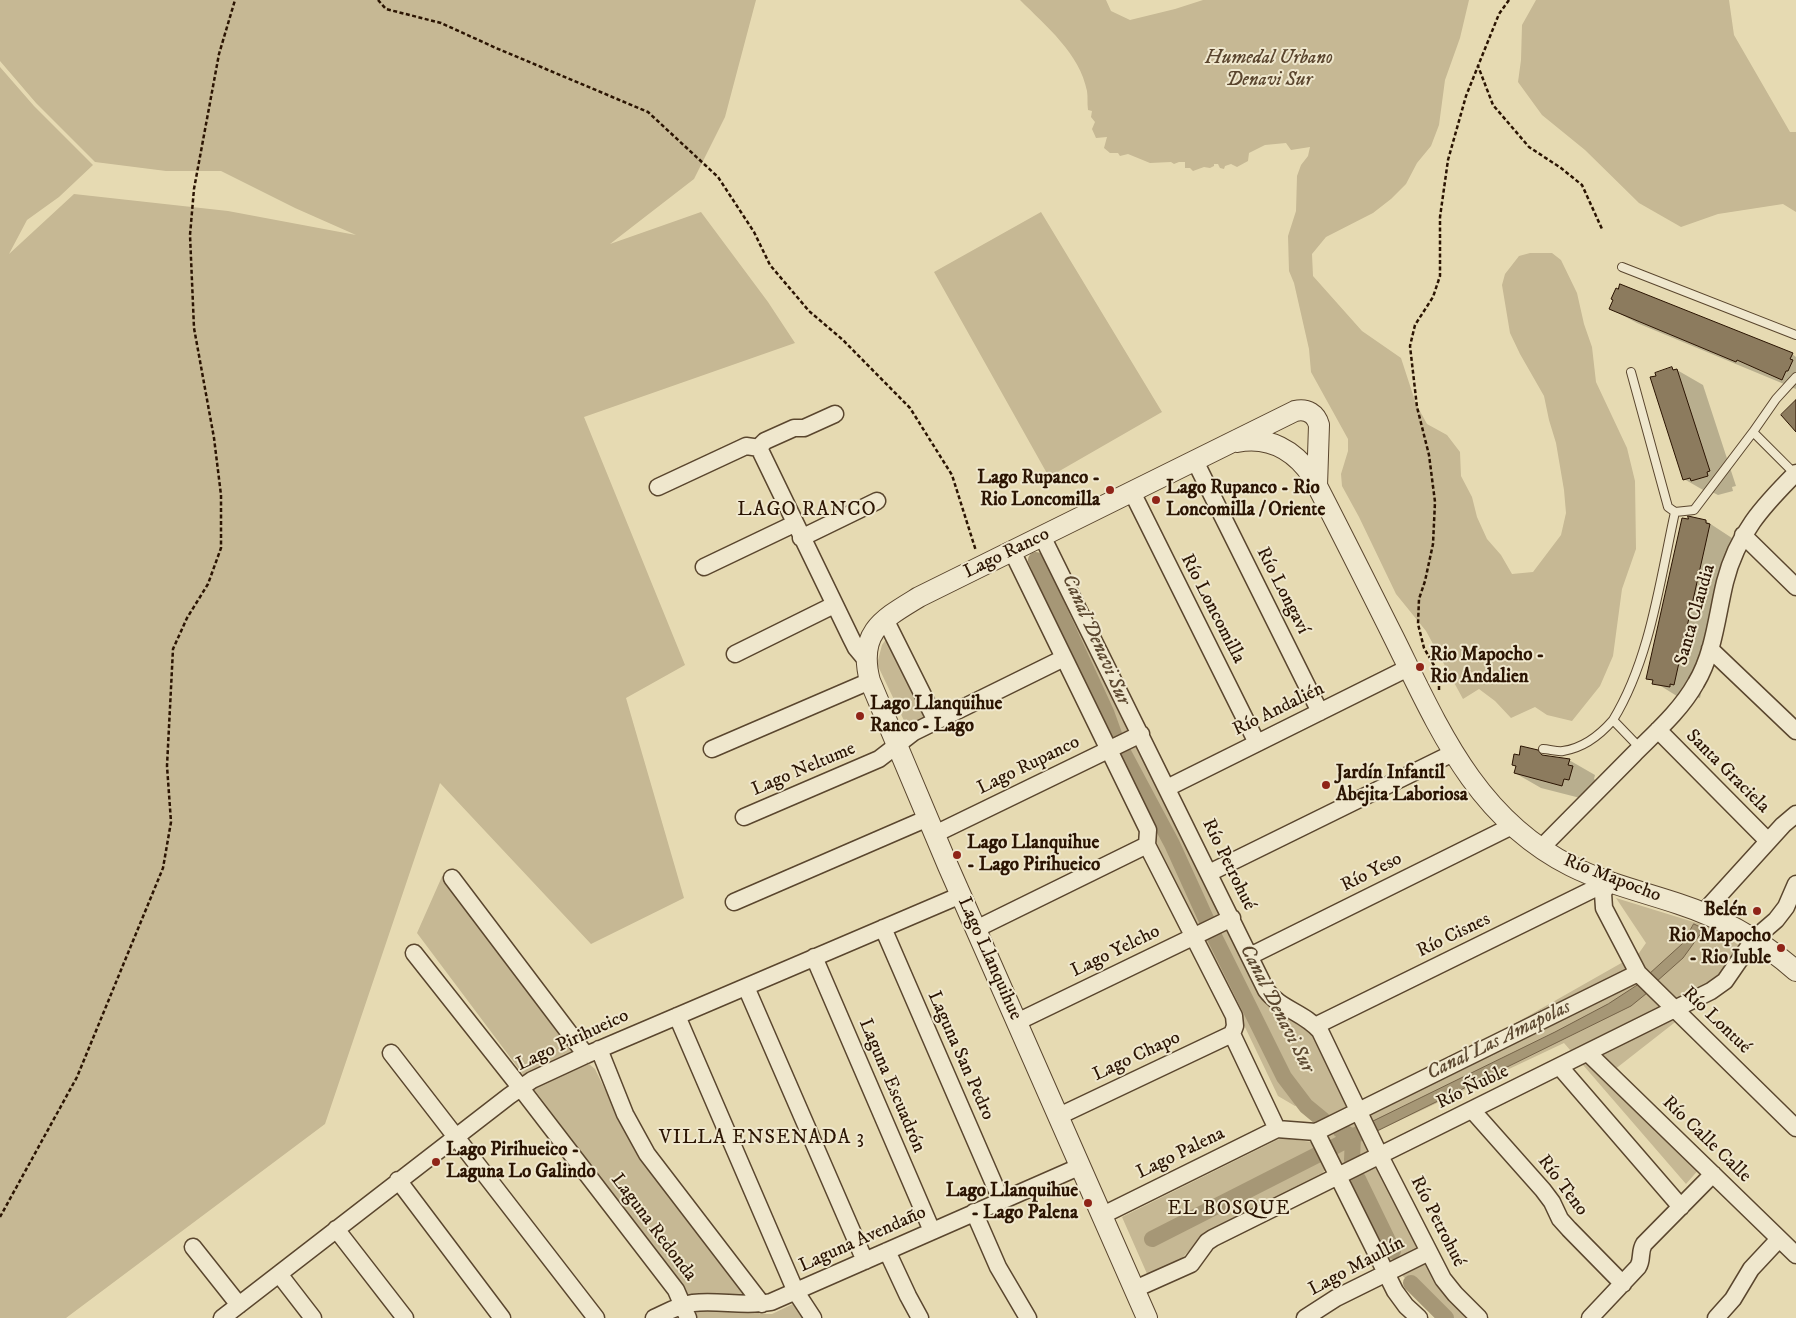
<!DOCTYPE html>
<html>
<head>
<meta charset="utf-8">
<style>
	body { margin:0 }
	canvas { display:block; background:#e6dab2 }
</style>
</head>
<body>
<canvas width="1796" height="1318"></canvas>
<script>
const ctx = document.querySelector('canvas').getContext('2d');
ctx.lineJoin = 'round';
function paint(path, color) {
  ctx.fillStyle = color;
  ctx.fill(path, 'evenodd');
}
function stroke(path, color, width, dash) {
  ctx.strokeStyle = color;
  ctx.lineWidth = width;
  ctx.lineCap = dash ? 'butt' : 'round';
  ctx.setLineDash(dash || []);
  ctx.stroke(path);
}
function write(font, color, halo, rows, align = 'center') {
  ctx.font = font + ' "IM FELL DW Pica",serif';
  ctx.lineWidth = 4;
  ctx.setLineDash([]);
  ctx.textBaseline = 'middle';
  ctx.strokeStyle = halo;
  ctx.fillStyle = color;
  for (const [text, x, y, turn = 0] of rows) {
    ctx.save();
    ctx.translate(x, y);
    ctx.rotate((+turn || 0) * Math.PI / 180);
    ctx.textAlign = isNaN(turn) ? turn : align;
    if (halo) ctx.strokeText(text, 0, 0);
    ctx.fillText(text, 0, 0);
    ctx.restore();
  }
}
paint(new Path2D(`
	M0,0H756L725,117L694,179L610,244L701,212L768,302L795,343L584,417L685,665L626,698L684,898L591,944L440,783L325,1124L66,1318H0V67L34,106L93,165L59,197L27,220L9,254L74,194L228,211L356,235L295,208L221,171H166L95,162L36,103L0,61Z
	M1020,0H1106L1111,11L1130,20L1175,9L1203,0H1469L1460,38L1445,80L1439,125L1431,146L1417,163L1406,184L1391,199L1373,213L1326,237L1312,254L1313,276L1362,331L1401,358L1416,404L1427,424L1447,435L1460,452L1461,476L1472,497L1477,517L1487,539L1501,555L1512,574L1533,572L1561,535L1566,513L1564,490L1556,443L1549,420L1544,396L1520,354L1510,333L1502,285L1505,274L1519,256L1530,253H1552L1561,260L1577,293L1584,324L1592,347L1596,382L1627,448L1635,481L1636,549L1622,589L1613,656L1600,686L1572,721L1547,715L1535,707L1511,718L1495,701L1479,689L1463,699L1426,631L1396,594L1359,517L1342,486L1341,474L1348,451V439L1311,372L1309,349L1294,283L1289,271L1288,236L1296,211L1297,176L1301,165L1308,156L1310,147L1291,150L1286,143L1265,145L1249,153L1248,161L1237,167L1231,164L1225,166L1224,169L1220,168L1218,164H1214V166L1210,168L1204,167L1193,171L1190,168H1185V162H1179L1174,164L1171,162L1150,163L1128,154L1120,156L1118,153H1110L1104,148L1107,137L1096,138L1092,129L1095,122L1091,117L1092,111L1088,110C1087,103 1088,97 1087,91C1080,54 1046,26 1020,0Z
	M1536,0H1729L1734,35L1790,132H1796V212L1783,204L1718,214L1681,227L1639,203L1585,150L1542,115L1518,82L1521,60L1522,25Z
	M1041,212L1162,412L1049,477L934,272Z
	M1049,562L1266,999L1313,1035L1359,1112L1639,953L1646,943L1616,898L1713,928L1743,948L1683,1016L1614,1070L1708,1159L1686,1184L1564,1043L1363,1138L1409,1232L1449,1286L1486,1318H1442L1387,1259L1308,1101L1295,1106L1278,1096L1027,572Z
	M889,635L929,716L909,731L877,664L882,645Z
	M444,872L571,1049L595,1069L634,1149L760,1314H772L797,1302L805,1318H697L674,1276L417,933Z
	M1281,1138L1312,1142L1326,1168L1321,1176L1201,1239L1175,1265L1148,1276L1122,1217Z`), '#c6b894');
const water = new Path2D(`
	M1694,924L1704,929L1683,958L1656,982L1649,974L1682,944Z
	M1638,985L1647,993L1631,1006L1375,1132L1371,1122L1555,1032L1608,1004Z`);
paint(water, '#a69776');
stroke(water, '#756348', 1);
paint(new Path2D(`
	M1611,309L1792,354L1796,357V389L1637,323Z
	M1672,369L1677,370L1703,385L1736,486L1732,487L1733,491L1718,495L1714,493L1710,494L1684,479Z
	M1706,521L1735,540L1700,698L1696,697L1695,701L1680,698L1648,678Z
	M1537,752L1545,756L1569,760L1595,775L1594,779L1598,782L1588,800L1541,788L1515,773L1517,767L1513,765L1520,757Z`), '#0003');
stroke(new Path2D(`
	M1036,560L1106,712L1115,737
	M1124,754L1172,844L1207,921
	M1214,936L1284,1077L1306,1106L1323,1120
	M1340,1130L1353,1137L1352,1160
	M1332,1148L1360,1133
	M1358,1179L1393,1251
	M1152,1239L1319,1154
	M1411,1283L1446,1318`), '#a69776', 16);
const building = new Path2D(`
	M1620,284L1793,353L1790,359L1793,360L1788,371H1786L1782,380L1737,360L1736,362L1609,309L1613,300L1611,299L1616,288L1618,289Z
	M1672,367L1673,370L1677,369L1710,471L1707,472L1708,476L1691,481L1690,478L1683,480L1650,377L1656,376L1655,373Z
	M1796,400V432L1781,415Z
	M1688,516L1706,520V523L1710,524L1674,685L1670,684V687L1652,684L1653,680L1646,679L1682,518L1688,519Z
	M1521,746L1538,750L1542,755L1570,759L1568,765L1573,766L1569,780L1564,779L1562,786L1514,773L1516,766L1512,765L1514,754L1519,755Z`);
paint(building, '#8c7b5e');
stroke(building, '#2b1402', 1);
const service = new Path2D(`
	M1622,267L1796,335
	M1631,372L1668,507L1675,512L1694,510L1753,432
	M1795,474L1753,432L1776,399L1796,377
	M1640,748L1613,720C1650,660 1660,580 1675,512
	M1543,749C1549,749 1557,752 1563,751C1583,748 1600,735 1613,720`);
const minor = new Path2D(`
	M835,414L804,428H794L765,441L761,445L760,450L851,638L856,648L866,660
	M1195,461L1320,712
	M658,487L746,446L760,448
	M1132,492L1257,743
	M1743,535L1796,587
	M1042,536L1266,990C1280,1009 1305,1013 1320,1031L1380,1156L1443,1279L1455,1294L1479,1318
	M801,538L877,501
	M1012,551L1148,830L1147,845L1234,1016L1235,1026L1232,1034L1277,1129
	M704,567L794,524
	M885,619L936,721
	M1710,649L1796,731
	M735,654L834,605
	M1658,730L1768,841
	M712,749L870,681
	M1167,788L1408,668
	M744,817L879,759L914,732L1064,658
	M935,834L1141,734
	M1541,848C1572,817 1603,785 1634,754C1656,732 1681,710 1696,683C1714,653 1717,615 1725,582C1737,534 1763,506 1796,473
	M1209,873L1453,753
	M452,878L586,1055
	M1610,881L1603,893L1604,908L1638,973L1796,1128
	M734,902L928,818
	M1703,913L1783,825L1796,814
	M883,928L1001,1200
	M976,929L1147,845
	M414,953L520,1087L676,1290L688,1318
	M1250,956L1512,826
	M814,957L932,1231
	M746,987L865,1261
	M677,1016L796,1292L813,1318
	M1017,1022L1232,918
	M1315,1026L1610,881
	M599,1049L625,1114L647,1154L762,1304
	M391,1053L596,1318
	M1588,1053L1796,1255
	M1560,1067L1681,1207
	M1472,1110L1543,1190L1552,1202L1560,1219L1569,1229L1623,1284
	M1059,1116L1232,1034
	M1316,1132L1395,1291L1406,1306L1419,1318
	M398,1180L502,1318
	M974,1212L998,1267L1028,1318
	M1103,1215L1277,1129L1316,1132L1638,973
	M336,1229L405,1318
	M193,1247L239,1305
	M887,1251L908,1296L920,1318
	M279,1274L313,1318
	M1135,1289L1191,1264L1207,1242L1213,1238L1711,991L1725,981L1754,939L1776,920L1786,907L1796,884
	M222,1318L509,1096L532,1080L586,1055L961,895
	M654,1318C667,1312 679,1305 693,1303C719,1300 745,1307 771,1302L1081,1166
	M1305,1318L1336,1298L1429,1252
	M1590,1318L1638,1267C1643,1259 1639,1252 1644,1244L1713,1174
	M1716,1318L1733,1299L1751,1269L1779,1239`);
const tertiary = new Path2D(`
	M1237,442C1269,436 1294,450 1312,476C1340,530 1367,584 1394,638C1439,729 1476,818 1571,866C1605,883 1643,892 1679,904C1722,918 1762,941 1796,971
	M1147,1318L948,866L870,681C857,632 883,619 919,597L1295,411C1307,408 1316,414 1319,425L1317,486`);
stroke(service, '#5a462e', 10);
stroke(minor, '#5a462e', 19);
stroke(tertiary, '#5a462e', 22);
stroke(new Path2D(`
	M378,0L386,9L441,23L496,48L648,112L718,177L754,232L770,265L809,311L843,340L910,408L952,475L976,551
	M1509,0L1499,14L1478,66L1493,105L1529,147L1561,168L1582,185L1602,229
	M1439,690V674L1424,648L1418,624L1419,599L1425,581L1433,544L1435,502L1429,455L1417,407L1410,346L1415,325L1433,297L1440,276V217L1448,160L1466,96L1478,66
	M0,1217L77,1077L163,868L171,822L167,766L173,649L187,618L208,584L221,548V495L214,438L194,328L190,235L194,189L219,54L235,0`), '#2b1402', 2.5, [4, 2.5]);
stroke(service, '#efe7cd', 8);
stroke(minor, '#efe7cd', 16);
stroke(tertiary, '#efe7cd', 20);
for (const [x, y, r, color] of [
	[1110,490,5,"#8f2418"],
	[1156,500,5,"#8f2418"],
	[1420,667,5,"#8f2418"],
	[860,716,5,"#8f2418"],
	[1326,785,5,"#8f2418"],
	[957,855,5,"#8f2418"],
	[1757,911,5,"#8f2418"],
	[1781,948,5,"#8f2418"],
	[436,1162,5,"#8f2418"],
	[1088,1203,5,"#8f2418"]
]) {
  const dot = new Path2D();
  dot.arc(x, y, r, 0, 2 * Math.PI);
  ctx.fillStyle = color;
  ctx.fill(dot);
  stroke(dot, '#efe7cd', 2);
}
write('italic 19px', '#5a452e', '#efe7cd', [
	["Humedal Urbano",1269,59],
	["Denavi Sur",1269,81]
]);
write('bold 19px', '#2b1402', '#efe7cd', [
	["Lago Rupanco -",1100,479,"right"],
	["Rio Loncomilla",1100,501,"right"],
	["Lago Rupanco - Rio",1166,489],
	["Loncomilla / Oriente",1166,511],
	["Rio Mapocho -",1430,656],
	["Rio Andalien",1430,678],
	["Lago Llanquihue",870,705],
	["Ranco - Lago",870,727],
	["Jardín Infantil",1336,774],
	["Abejita Laboriosa",1336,796],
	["Lago Llanquihue",967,844],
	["- Lago Pirihueico",967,866],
	["Belén",1747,911,"right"],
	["Rio Mapocho",1771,937,"right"],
	["- Rio Iuble",1771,959,"right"],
	["Lago Pirihueico -",446,1151],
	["Laguna Lo Galindo",446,1173],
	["Lago Llanquihue",1078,1192,"right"],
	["- Lago Palena",1078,1214,"right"]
], 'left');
write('19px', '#2b1402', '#efe7cd', [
	["Lago Ranco",1007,554,-26],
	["Río Longaví",1282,591,63],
	["Río Loncomilla",1212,609,63],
	["Santa Claudia",1696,615,-74],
	["Río Andalién",1279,710,-26],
	["Lago Rupanco",1029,766,-26],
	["Lago Neltume",804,770,-23],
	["Santa Graciela",1727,772,45],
	["Río Petrohué",1228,865,64],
	["Río Yeso",1372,873,-27],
	["Río Mapocho",1612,879,21],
	["Río Cisnes",1454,936,-26],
	["Lago Yelcho",1116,952,-26],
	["Lago Llanquihue",989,959,66],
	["Río Lontué",1716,1021,44],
	["Lago Pirihueico",573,1041,-25],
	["Laguna San Pedro",960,1056,66],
	["Lago Chapo",1137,1057,-25],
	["Laguna Escuadrón",891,1086,67],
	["Río Ñuble",1473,1088,-26],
	["Río Calle Calle",1706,1140,44],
	["Lago Palena",1181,1154,-26],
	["Río Teno",1562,1186,53],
	["Río Petrohué",1437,1222,63],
	["Laguna Redonda",653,1228,53],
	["Laguna Avendaño",863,1240,-24],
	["Lago Maullín",1357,1267,-28]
]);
ctx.letterSpacing = '1px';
write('20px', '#2b1402', '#efe7cd', [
	["LAGO RANCO",807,511],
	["VILLA ENSENADA 3",762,1139],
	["EL BOSQUE",1229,1210]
]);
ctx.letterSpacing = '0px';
write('italic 20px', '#5c4830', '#efe7cd', [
	["Canal Denavi Sur",1095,640,66],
	["Canal Denavi Sur",1276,1009,63],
	["Canal Las Amapolas",1499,1041,-26]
]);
</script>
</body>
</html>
